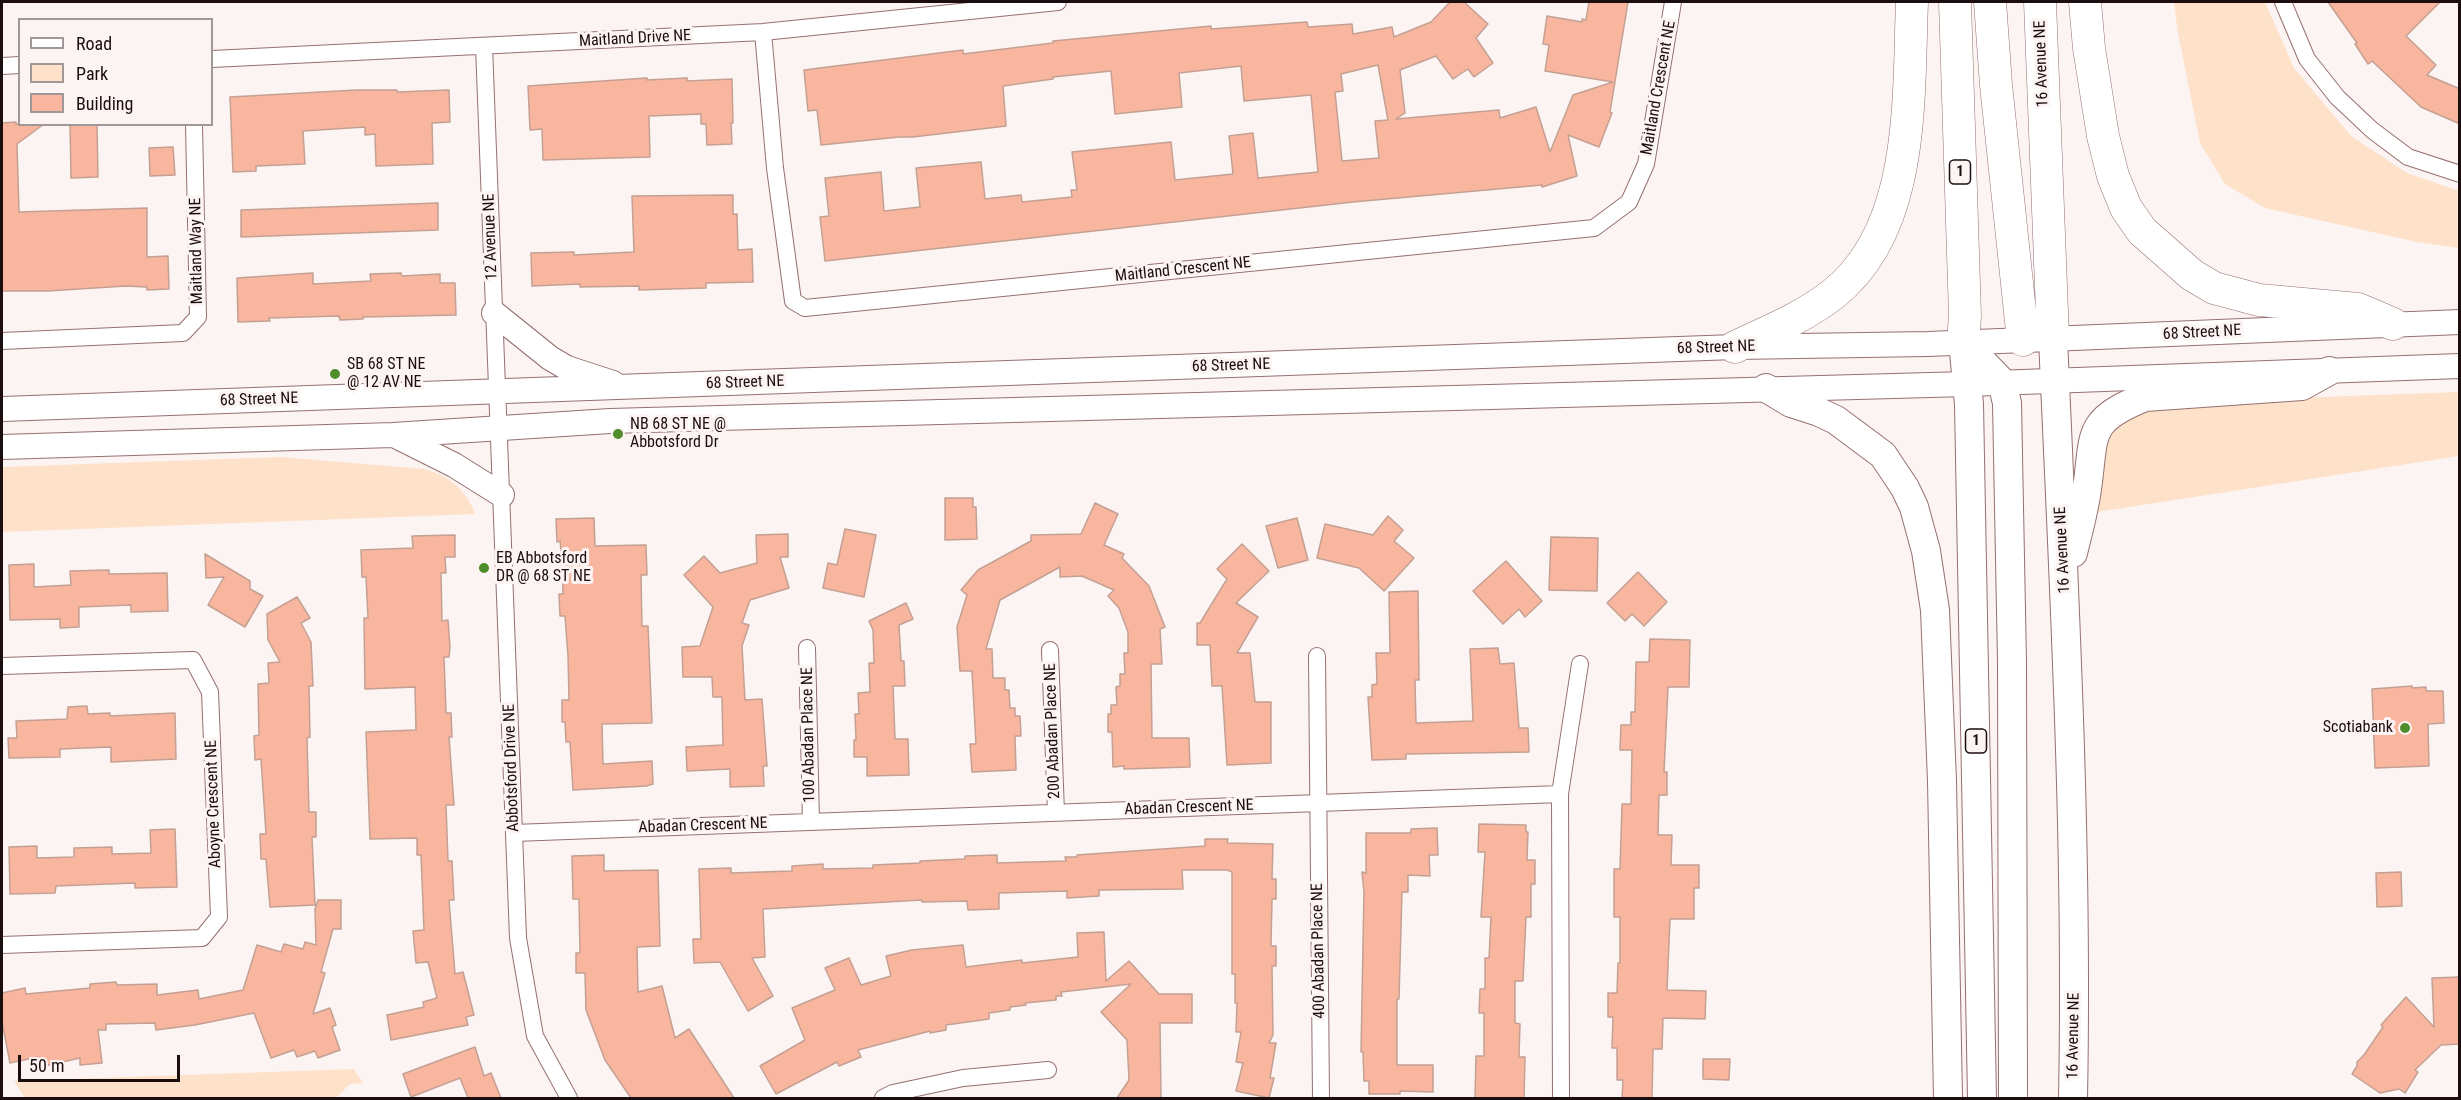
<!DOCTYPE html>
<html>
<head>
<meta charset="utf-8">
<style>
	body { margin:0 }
	#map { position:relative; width:2461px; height:1100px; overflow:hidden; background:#fcf3f3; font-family:"Roboto Condensed",sans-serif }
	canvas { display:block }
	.frame { position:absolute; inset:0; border:3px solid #1c0e0f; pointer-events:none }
	.legend { position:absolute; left:18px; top:18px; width:195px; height:108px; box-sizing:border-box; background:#fcf3f3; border:2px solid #a29798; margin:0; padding:8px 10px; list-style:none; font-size:18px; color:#1c0e0f }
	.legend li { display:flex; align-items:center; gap:12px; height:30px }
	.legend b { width:30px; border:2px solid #a29798 }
	.scale { position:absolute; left:18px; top:1055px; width:162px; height:27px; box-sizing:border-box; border:3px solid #1c0e0f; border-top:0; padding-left:8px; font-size:18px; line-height:21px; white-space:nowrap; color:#1c0e0f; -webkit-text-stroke:4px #fcf3f3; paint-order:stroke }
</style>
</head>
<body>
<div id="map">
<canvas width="2461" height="1100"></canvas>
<div class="frame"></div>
<ul class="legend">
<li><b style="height:8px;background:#fff"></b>Road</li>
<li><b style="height:16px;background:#fde2c9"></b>Park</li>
<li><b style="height:16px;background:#f8b69e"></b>Building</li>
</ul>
<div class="scale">50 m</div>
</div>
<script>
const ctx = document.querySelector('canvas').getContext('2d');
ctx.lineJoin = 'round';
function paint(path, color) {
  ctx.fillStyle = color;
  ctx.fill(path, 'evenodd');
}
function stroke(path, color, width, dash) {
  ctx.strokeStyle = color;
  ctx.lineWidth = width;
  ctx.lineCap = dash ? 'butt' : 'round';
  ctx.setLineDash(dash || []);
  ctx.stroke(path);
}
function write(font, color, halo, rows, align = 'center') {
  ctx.font = font + ' "Roboto Condensed",sans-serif';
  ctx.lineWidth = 6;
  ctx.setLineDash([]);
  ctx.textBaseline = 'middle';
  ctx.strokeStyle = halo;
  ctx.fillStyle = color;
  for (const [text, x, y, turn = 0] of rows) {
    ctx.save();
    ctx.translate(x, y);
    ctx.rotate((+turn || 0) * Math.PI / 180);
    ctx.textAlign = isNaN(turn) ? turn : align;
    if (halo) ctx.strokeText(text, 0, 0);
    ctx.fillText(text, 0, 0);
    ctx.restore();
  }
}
paint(new Path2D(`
	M2174,2H2265L2294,68L2351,136L2407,173L2459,191V248L2417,242L2265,208L2225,184L2200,143L2178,33Z
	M2459,392V456L2097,512L2099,459L2112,434L2117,427L2146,409L2183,402Z
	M281,457L425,469C449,476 467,490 475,514L2,532V467Z
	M354,1069L363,1083L350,1084L336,1098H25L14,1081Z`), '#fde2c9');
const building = new Path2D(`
	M1450,2H1464L1488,24L1476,38L1493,63L1474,77L1468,69L1453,79L1436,56L1400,70L1405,113L1396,119L1499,110L1500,118L1536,107L1550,152L1573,95L1613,82L1545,71L1549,45L1543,44L1547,16L1582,22V19L1586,20L1589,2H1628L1610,112L1612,113L1599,147L1568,135L1577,176L1542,187V185L1353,202L825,261L820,217L829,216L825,178L881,172L884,211L920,207L916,168L981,162L985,199L1021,195L1022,202L1072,197L1071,190H1077L1072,152L1171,142L1175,180L1233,174L1229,136L1253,133L1258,178L1318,172L1311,95L1244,101L1241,66L1179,73L1182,107L1115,114L1111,71L1053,77V79L1003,86L1006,126L913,137H899L821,145L817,110L808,111L804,70L963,50V54L1053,43V41L1211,26V29L1292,23L1307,22L1308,27L1352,24L1353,34L1392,27L1394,37L1431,22ZM1378,65L1388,120L1375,121L1379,158L1342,161L1335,92L1343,91L1341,74Z
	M2328,2H2440L2406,36L2436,65L2427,75L2460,89V124L2421,107L2372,61L2368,64L2355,44L2357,43Z
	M647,78V80L687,78V81L732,79L733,123H731L732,144L707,145L706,124H701V114L649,116L650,157L543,160L542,129L530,130L528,86Z
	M357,90H397V92L449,90L450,122L432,123L433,164L376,166L375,134L365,135V127L303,131L305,164L256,166V171L233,172L230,97Z
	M16,122V124H44L17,144L19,212L147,208V257L168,256L169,289L147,290V287L126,286L48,291H2V123Z
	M70,124H97L98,177L71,178Z
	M173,147L175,175L150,176L149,148Z
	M733,195V214H737L738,250L752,249L753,282L706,283V288L671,289L639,290V286L580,287V284L532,286L531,253L574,252V255L634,252L632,196Z
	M438,203V230L241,237V210Z
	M313,273V284L371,281L370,274L401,273L402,276L440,274V283H455L456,315L363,317V319L340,320L339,316L269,318L270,321L238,322L237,278Z
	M945,498H973V507H976L977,539L945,540Z
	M1095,503L1118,514L1104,545L1124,554L1122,558L1149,586L1165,627L1160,629L1162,664H1151L1152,738H1189L1190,767L1124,769V766L1113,767L1112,732H1108V714H1111V705H1117L1116,687L1120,686V674H1125L1124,653H1128V632L1119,608L1108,596L1114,590L1082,576L1060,577V567L1000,600L986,649H992L993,678H1005V690H1009L1010,708H1015V716H1020L1021,736H1015L1016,770L972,772L970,744H976L972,671H960L957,627L967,595L961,590L978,570L1031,541V535L1081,534Z
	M1388,516L1403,530L1394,541L1414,558L1384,591L1359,568L1317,558L1325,524L1373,535Z
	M594,518L595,546L646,545L647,575H641L642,626H648L652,723L602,724L603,764L652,761L653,784L646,786L573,790L570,742H566L565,722H562V700H569L568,656L565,616H560L559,594H563L562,561L560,541L557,542L556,519Z
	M1297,518L1308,560L1278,568L1266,526Z
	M845,529L876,535L864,597L823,588L828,563L837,565Z
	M788,534V557H780L789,588L750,600L742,623L749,625L742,646L745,700L762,699L767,766H763L764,786L730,787V769L687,771L686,747L723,745L722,697H713L712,677H683L682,647L700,646L713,607L684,575L704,556L720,573L757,563L756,535Z
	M455,535V557H445L446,573H441L442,621L448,620L450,647L449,657H444L446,713H451L452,737H449L454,805H446L448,861H452L454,900H449L455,974L463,972L474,1015L466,1017L468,1025L391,1040L387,1015L424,1007L423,1002L437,998L428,962L416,963L413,931L424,930L421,855H417V838L370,839L366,732L416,730L415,687L365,689L364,618H368L366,577H362L361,550L413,548L412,536Z
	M1551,537L1598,538L1597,591L1549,590Z
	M1242,544L1269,571L1236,603L1258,617L1237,653H1250L1255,702H1271V763L1227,765L1222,686H1212L1210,645H1197V623H1200L1227,579L1217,569Z
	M205,554L250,581V589L263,596L245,627L208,605L224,577L206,578Z
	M1506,561L1542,601L1525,617L1519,609L1503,624L1473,591Z
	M34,564V587L71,585L70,571L109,570V574L167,573L168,611L131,612V605L79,607V627L60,628V619L10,620L9,565Z
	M1638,572L1667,602L1644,626L1632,614L1625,621L1607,603Z
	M1418,591L1419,680H1415L1416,723L1473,721L1470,649L1498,648L1500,664L1514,663L1519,728H1528L1529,752L1406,754V759L1372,760L1368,697H1372V685L1377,684L1376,653H1390L1389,592Z
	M297,597L310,618L301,623L311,642L313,686H309L310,737L307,738L309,812H316V837H312L315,905L270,907L266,859H261L260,834H266L261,759L255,760L254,736L259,735L258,684L269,683L268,663L280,662L268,640L267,614Z
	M906,603L913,619L899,625L901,661H904L905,686H893L895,739H908L909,775L867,776V757H854V740H856L855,714H859L858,693L870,692L869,663H874L873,630L869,621Z
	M1650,639L1690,640L1689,687H1668L1664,772H1667V795H1659L1658,835H1672L1671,865H1699V888H1694V919H1670L1667,990L1706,991L1705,1019L1663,1018L1662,1049H1653L1652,1098H1622L1623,1080H1617V1048H1612L1613,1017H1608V993H1617L1618,963H1620V917H1614V869H1620L1622,804H1631L1632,750H1620L1621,725H1631V712H1635L1636,662H1649Z
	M2412,686V688L2426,687V691H2443L2444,723L2428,724L2429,766L2375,768L2372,689Z
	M87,706L88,714L110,713V716L175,713L176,759L111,762V747L60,749V757L9,758L8,738H17L16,721L67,719L68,707Z
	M1479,824L1526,825V832H1528L1527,860H1535V884H1531V917H1526L1523,981H1515V1023L1520,1024L1519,1057H1525L1524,1098H1475L1476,1056H1484V1013H1479L1480,989H1485V958H1489L1491,917H1481L1485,852H1478Z
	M1437,828L1438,855H1429L1430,876L1408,875V892H1402L1399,999H1397V1065H1433V1092L1400,1091V1094H1369V1081H1364L1363,1052H1361L1364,892L1362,872L1366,873V833H1411V829Z
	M175,829L177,887L135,888V883L56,886L55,893L10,894L9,847L37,846V858L74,857V848L112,847V854L151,853L150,830Z
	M1205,839H1228L1227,843L1273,844L1272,879H1276V899H1272L1271,946H1276V966H1272L1273,1035L1269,1043H1276L1270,1078H1274L1269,1098L1236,1091L1243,1063L1236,1062L1241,1032H1236L1237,1003H1235V974H1232V872L1227,870H1182L1183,889L1099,890V896L1067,898V891L999,893V909L968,910L967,901L922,902V900L763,909L765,957L752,958L773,996L748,1011L720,962L694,963L693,939H701L699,869L731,868V873L792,871V866L823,864V869L873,868V865L920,863V861L965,859V856L997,855V863L1066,861L1065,857H1077V855L1205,846Z
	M604,855V871L658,870L660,946L637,947L638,992L662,986L675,1038L689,1029L734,1098H631L605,1060L586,1010L585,973H576V953H580L579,899H573L572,856Z
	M2401,872L2402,906L2377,907L2376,873Z
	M318,900H341V929H333L321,972L325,973L313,1014L330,1008L336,1025L332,1027L340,1050L318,1058L315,1051L297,1057L294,1050L271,1058L254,1013L195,1025L156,1030L155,1023L106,1024V1030H98L102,1063L80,1065V1058L40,1067L38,1057L10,1063L2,1022V993L25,988L26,994L90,988V984L116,982L117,985L157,984V995L198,990L199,999L243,990L257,945L281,952L284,944L303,949L305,942L316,945L315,909Z
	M1104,932L1106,981L1129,961L1159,994H1192V1023H1160L1161,1098H1117L1129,1080L1127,1040L1101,1012L1131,984L1061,992L1062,996H1056V1000L1025,1003L1026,1005L1010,1007V1010L989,1013V1019L946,1025V1030L930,1033V1031L858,1050L861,1057L839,1066L837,1062L776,1094L760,1066L805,1040L792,1008L835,990L825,968L849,958L861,985L891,976L886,956L912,950L963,945L966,967L1022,960V963L1078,957L1077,933Z
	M2460,977V1044L2441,1045L2415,1070L2418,1072L2405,1093L2399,1089L2380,1093L2352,1074L2357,1066V1062L2364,1055L2383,1027L2381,1025L2406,997L2434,1027L2432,978Z
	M475,1047L484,1076L491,1073L501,1098H468L460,1078L411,1097L403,1074Z
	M1703,1059H1730L1729,1080L1703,1079Z`);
paint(building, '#f8b69e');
stroke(building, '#c4a093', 1.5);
const minor = new Path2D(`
	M2283,2L2307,59L2337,97L2372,130L2408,157L2460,174
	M763,32L775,168L793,301L805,308L1594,228L1629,202L1646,164L1673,2
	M484,46L518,938L535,1036L569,1098
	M212,59L763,32L1058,2
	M2,66L20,65
	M2,341L183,333L198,317L194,124
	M807,648L811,822
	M1050,650L1056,813
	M1317,656L1321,1098
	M2,666L193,660L210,692L219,917L202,938L2,945
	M514,833L1560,794
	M883,1098L893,1093L963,1078L1048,1070
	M1561,1098L1560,794L1580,664`);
const secondary = new Path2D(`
	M494,313L550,358L567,368L613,383
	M2,409L1735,347L1928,344L2460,322
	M396,436L454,465L502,495
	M2,447L393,435L610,421L1967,384L2460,366`);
const trunk = new Path2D(`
	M2053,338C2064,591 2078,845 2073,1098
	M1963,342L2002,382L2007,403L2012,662L2013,1098
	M1963,342L1969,404L1982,1098
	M1766,388L1791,403L1819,412L1836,420L1883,455L1905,488L1914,507L1926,551L1935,610L1942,781L1948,1098
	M2073,553C2078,532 2084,511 2087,489C2095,434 2085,421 2145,397L2302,386L2329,371`);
const motorway = new Path2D(`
	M1955,2L1965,316L1963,342
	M1990,2L1996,85L2023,340
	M2040,2L2053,338
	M2085,2L2089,48L2103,136L2113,176L2126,208L2142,231L2192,275L2214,288L2259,300L2358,309L2393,324
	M1735,347C1769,331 1802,318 1832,295C1916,230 1908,98 1912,2`);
stroke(minor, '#957070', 18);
stroke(secondary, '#957070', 26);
stroke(trunk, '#957070', 30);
stroke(motorway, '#957070', 33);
stroke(minor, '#fff', 16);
stroke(secondary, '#fff', 24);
stroke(trunk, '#fff', 28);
stroke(motorway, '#fff', 32);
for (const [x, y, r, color] of [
	[335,374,6,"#4f8c2c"],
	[618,434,6,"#4f8c2c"],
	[484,568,6,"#4f8c2c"],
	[2405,728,6,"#4f8c2c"]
]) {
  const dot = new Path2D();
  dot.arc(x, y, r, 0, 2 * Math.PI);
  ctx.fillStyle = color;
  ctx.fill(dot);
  stroke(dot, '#fcf3f3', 2);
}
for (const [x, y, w] of [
	[1960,172,21],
	[1976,741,21]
]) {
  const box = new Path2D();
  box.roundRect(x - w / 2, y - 12, w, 24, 4.5);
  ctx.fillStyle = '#fcf3f3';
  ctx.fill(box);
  stroke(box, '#1c0e0f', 1.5);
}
write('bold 15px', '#1c0e0f', null, [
	["1",1960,172],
	["1",1976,741]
]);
write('16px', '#1c0e0f', '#fcf3f3', [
	["Maitland Drive NE",635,39,-3],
	["16 Avenue NE",2042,64,-92],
	["Maitland Crescent NE",1659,88,-80],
	["12 Avenue NE",491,237,-92],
	["Maitland Way NE",197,251,-91],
	["Maitland Crescent NE",1183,270,-6],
	["68 Street NE",2202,333,-3],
	["68 Street NE",1716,348,-2],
	["68 Street NE",1231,366,-2],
	["68 Street NE",745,383,-2],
	["68 Street NE",259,400,-2],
	["16 Avenue NE",2063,550,-93],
	["200 Abadan Place NE",1053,731,-92],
	["100 Abadan Place NE",809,735,-91],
	["Abbotsford Drive NE",512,768,-92],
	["Aboyne Crescent NE",214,804,-92],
	["Abadan Crescent NE",1189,808,-2],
	["Abadan Crescent NE",703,826,-2],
	["400 Abadan Place NE",1319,951,-91],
	["16 Avenue NE",2074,1036,-89]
]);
write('16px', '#1c0e0f', '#fcf3f3', [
	["SB 68 ST NE",347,365],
	["@ 12 AV NE",347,383],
	["NB 68 ST NE @",630,425],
	["Abbotsford Dr",630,443],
	["EB Abbotsford",496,559],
	["DR @ 68 ST NE",496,577],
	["Scotiabank",2393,728,"right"]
], 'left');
</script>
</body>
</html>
